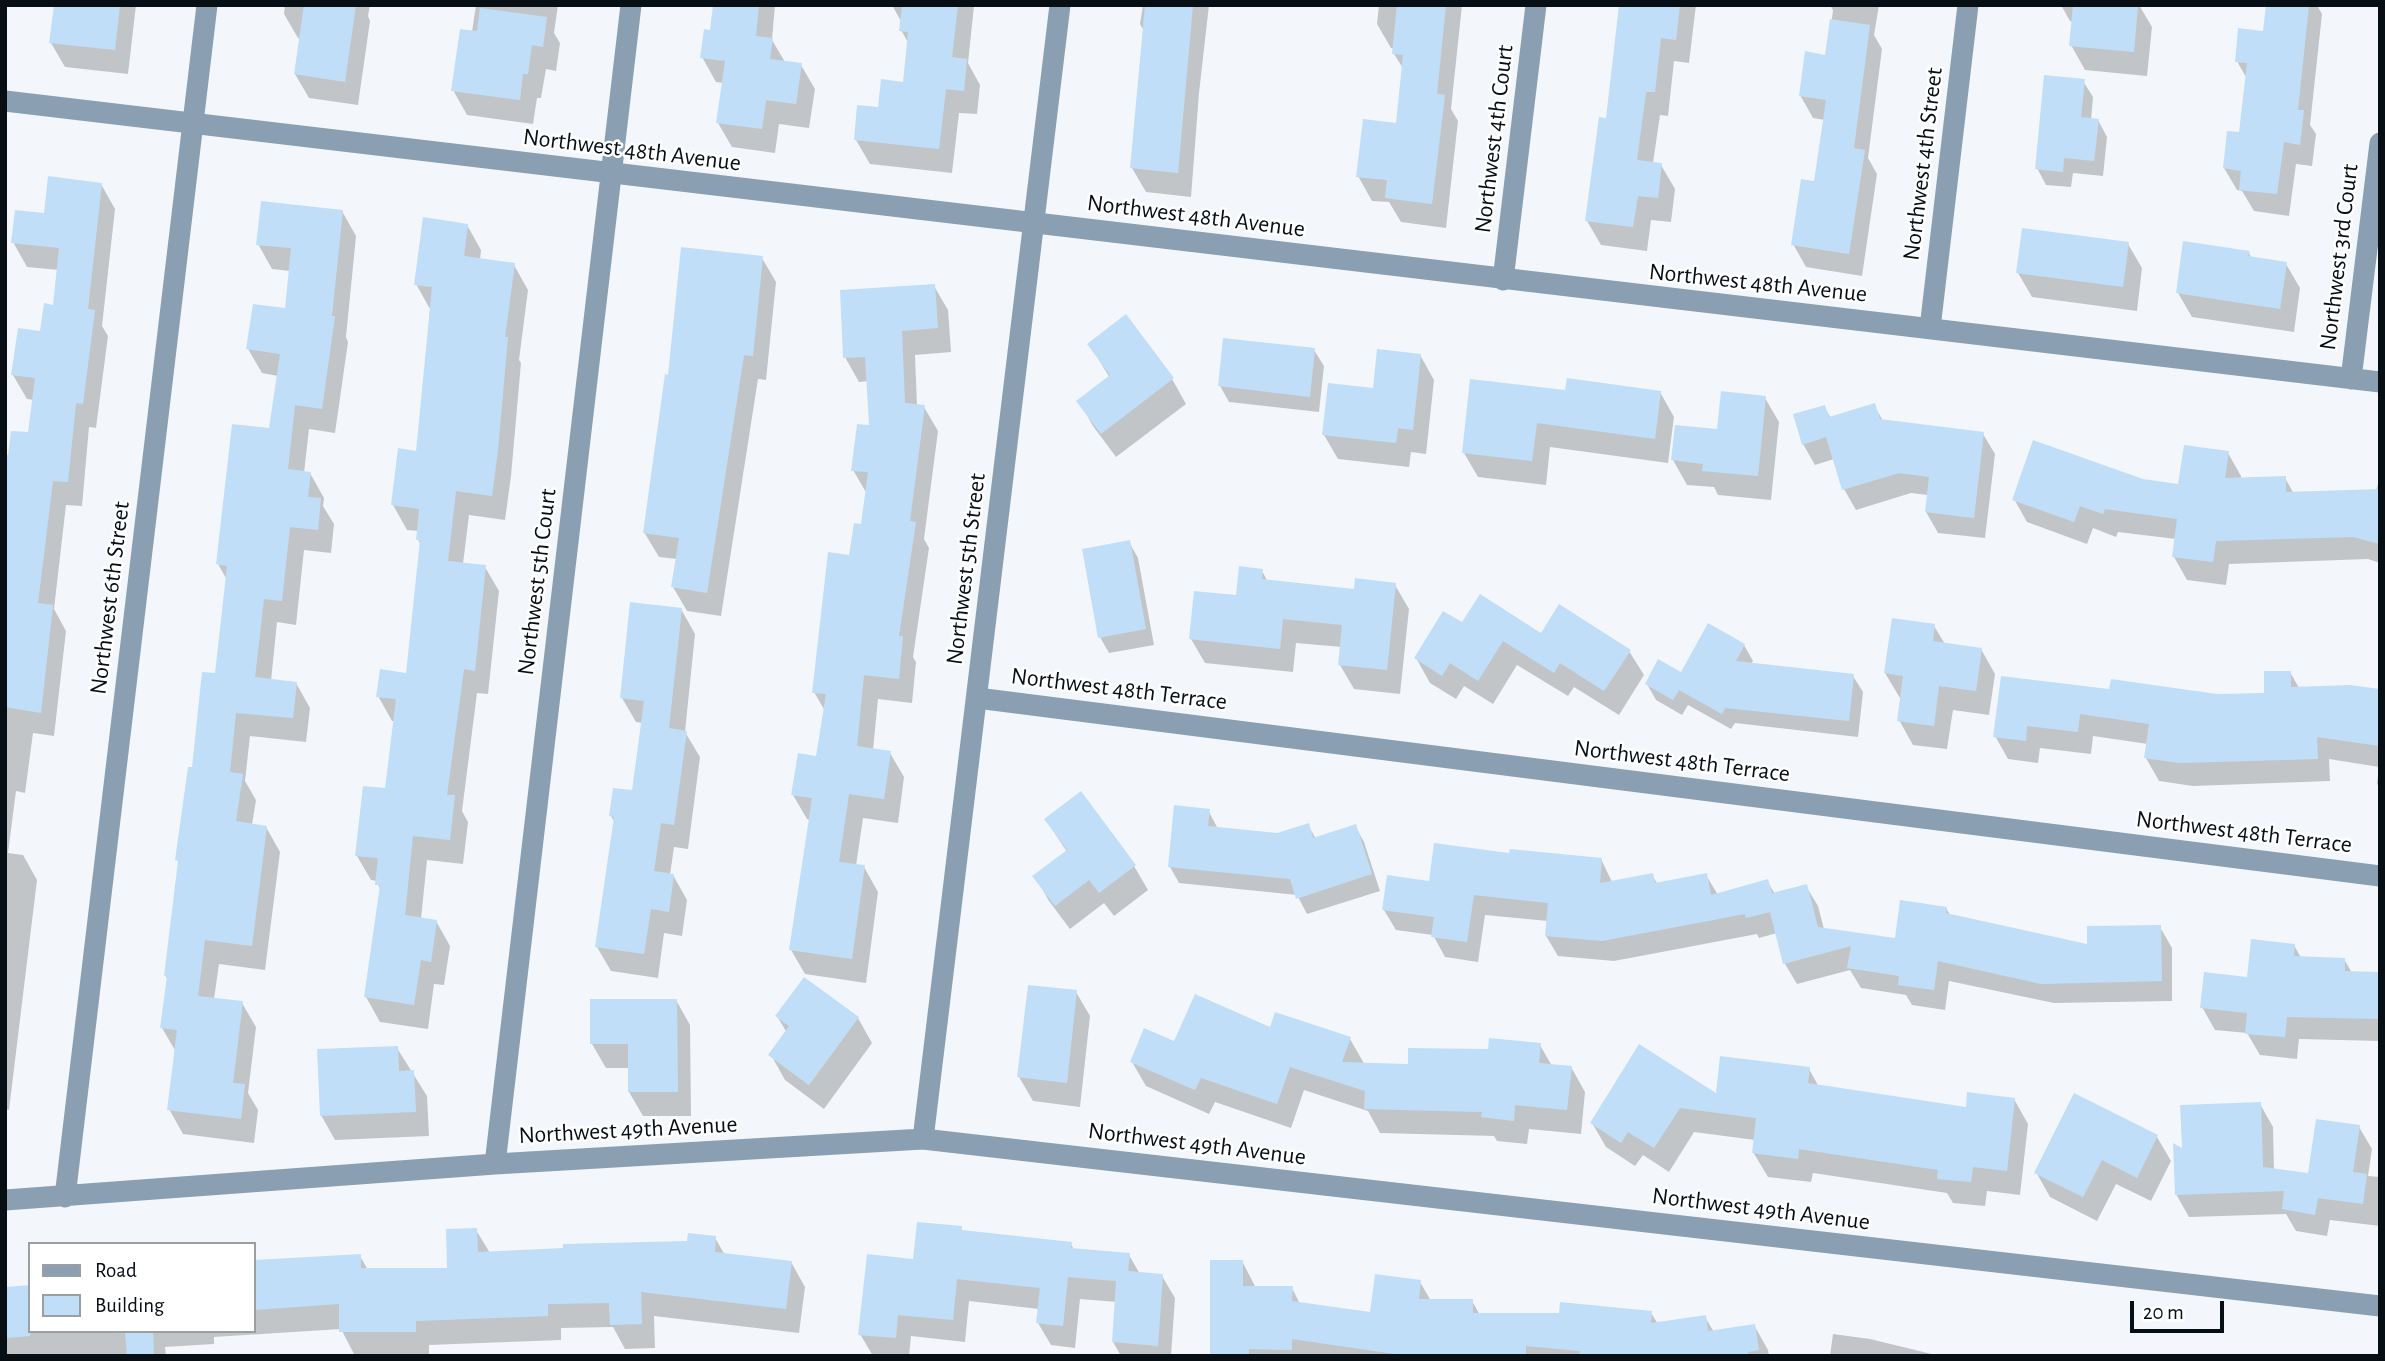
<!DOCTYPE html>
<html>
<head>
<meta charset="utf-8">
<style>
	body { margin:0 }
	#map { position:relative; width:2385px; height:1361px; overflow:hidden; background:#f3f7fb; font-family:"Alegreya Sans",sans-serif }
	canvas { display:block }
	.frame { position:absolute; inset:0; border:7px solid #070e14; pointer-events:none }
	.legend { position:absolute; left:28px; top:1242px; width:228px; height:91px; box-sizing:border-box; background:#fff; border:2px solid #9c9fa1; margin:0; padding:9px 12px; list-style:none; font-size:21px; color:#070e14 }
	.legend li { display:flex; align-items:center; gap:14px; height:35px }
	.legend b { width:35px; border:2px solid #9c9fa1 }
	.scale { position:absolute; left:2130px; top:1301px; width:94px; height:32px; box-sizing:border-box; border:4px solid #070e14; border-top:0; padding-left:9px; font-size:21px; line-height:24px; white-space:nowrap; color:#070e14; -webkit-text-stroke:5px #fff; paint-order:stroke }
</style>
</head>
<body>
<div id="map">
<canvas width="2385" height="1361"></canvas>
<div class="frame"></div>
<ul class="legend">
<li><b style="height:9px;background:#8a9fb2"></b>Road</li>
<li><b style="height:19px;background:#c1def9"></b>Building</li>
</ul>
<div class="scale">20 m</div>
</div>
<script>
const ctx = document.querySelector('canvas').getContext('2d');
ctx.lineJoin = 'round';
function paint(path, color) {
  ctx.fillStyle = color;
  ctx.fill(path, 'evenodd');
}
function stroke(path, color, width, dash) {
  ctx.strokeStyle = color;
  ctx.lineWidth = width;
  ctx.lineCap = dash ? 'butt' : 'round';
  ctx.setLineDash(dash || []);
  ctx.stroke(path);
}
function write(font, color, halo, rows, align = 'center') {
  ctx.font = font + ' "Alegreya Sans",sans-serif';
  ctx.lineWidth = 5;
  ctx.setLineDash([]);
  ctx.textBaseline = 'middle';
  ctx.strokeStyle = halo;
  ctx.fillStyle = color;
  for (const [text, x, y, turn = 0] of rows) {
    ctx.save();
    ctx.translate(x, y);
    ctx.rotate((+turn || 0) * Math.PI / 180);
    ctx.textAlign = isNaN(turn) ? turn : align;
    if (halo) ctx.strokeText(text, 0, 0);
    ctx.fillText(text, 0, 0);
    ctx.restore();
  }
}
paint(new Path2D(`
	M56,5H136L128,74L65,67L51,43Z
	M285,5H370L368,16L370,21L358,105L309,98L295,74L301,39L298,38L284,14Z
	M476,5H558L554,33L560,43L556,71L546,69L541,98H537L533,124L467,115L453,90L472,32Z
	M715,5H775L772,40L785,62L801,65L815,89L809,128L779,124L775,153L732,147L718,123L724,83L716,82L702,57L712,32Z
	M892,5H988L974,6L968,63L980,85L977,114L959,113L952,173L870,164L856,140L880,109L904,84L909,44L901,30L902,23Z
	M1143,5H1209L1199,93L1191,197L1146,192L1132,168L1144,31L1140,24Z
	M1379,5H1462L1451,109L1458,121L1446,228L1401,222L1389,202L1372,201L1358,176L1398,125L1404,70L1394,54L1395,49L1391,48L1377,24Z
	M1620,5H1696L1689,63L1674,61L1668,116L1660,115L1653,163L1661,165L1675,189L1671,222L1651,220L1647,251L1601,245L1587,221L1608,120Z
	M1830,5H1879L1874,35L1882,49L1868,158L1877,174L1862,276L1806,267L1793,244L1816,183L1825,120L1813,118L1800,95L1827,57L1833,10Z
	M2061,5H2139L2152,27L2147,76L2085,70L2071,45L2073,22L2070,21Z
	M2268,5H2317L2322,14L2310,125L2316,134L2312,166L2296,164L2289,216L2254,211L2242,191L2237,190L2224,168L2240,134L2247,79L2237,61L2265,33Z
	M2083,81L2093,97L2091,120H2098L2107,137L2103,176L2073,173L2071,187L2046,185L2037,168Z
	M101,184L115,209L102,326L108,336L96,428L89,427L82,506L66,505L54,609L66,631L54,736L33,733L25,793L16,791L8,853L23,855L37,880L9,1110L5,1109V456L10,457L30,434L34,400L27,399L13,375L42,333L55,307L59,270L27,267L13,242L46,215Z
	M342,211L356,236L346,337L348,342L335,433L309,429L304,473H310L324,498L323,506L334,524L331,553L304,550L296,625L277,622L271,681L296,683L310,708L306,742L250,736L245,781L256,800L252,825L266,827L280,852L265,970L219,964L214,999L242,1003L256,1027L248,1093L258,1110L254,1143L183,1134L169,1109L176,1052L162,1028L168,980L165,975L180,865L177,860L194,769L217,675L227,580L218,564L271,430L278,376L262,373L248,349L286,310L290,271L272,269L258,244Z
	M467,225L481,250L480,260L514,265L528,290L519,360L521,363L511,476L505,520L469,515L463,564L485,567L499,591L488,694L477,693L462,811L468,822L463,864L427,860L421,919L436,921L450,946L444,985L434,984L428,1029L380,1022L366,997L381,892L377,881L371,880L357,856L386,790L395,721H392L378,696L407,675L421,546L418,539L419,531L407,530L393,505L418,453L430,309L416,284Z
	M2128,244L2142,268L2137,311L2032,297L2018,273Z
	M2249,253L2252,259L2286,264L2300,288L2294,332L2192,317L2178,293Z
	M762,258L776,282L766,380L758,379L721,616L687,611L673,587L677,559L659,557L644,532L669,377Z
	M934,286L948,310L951,352L915,355L917,406L924,407L938,431L924,539L929,548L913,657L916,662L912,703L878,699L873,750L890,753L904,777L898,823L863,818L856,866L864,867L878,892L866,983L805,974L791,950L810,820L807,819L793,795L818,758L825,711L814,692L850,557L863,526L867,494L853,470L871,427L868,381L859,382L845,357Z
	M1089,344L1172,379L1186,404L1116,457L1093,426L1079,401L1110,378Z
	M1314,350L1324,366L1319,412L1229,402L1220,386Z
	M1420,355L1434,380L1426,454L1411,452L1409,467L1338,459L1324,435L1375,390Z
	M1567,392H1660L1674,417L1668,463L1550,447L1546,485L1478,477L1464,453Z
	M1765,398L1779,422L1771,500L1718,495L1714,487L1687,485L1673,460Z
	M1874,405L1883,421L1983,434L1995,454L1985,538L1938,533L1926,512L1928,495L1911,493L1856,510L1844,489L1834,459L1815,465L1803,444L1824,407L1831,418Z
	M2228,453L2241,476V479L2285,478L2294,494L2376,491L2380,477V563L2368,559L2229,564L2226,585L2187,580L2174,557L2176,539L2118,532L2116,537L2093,528L2087,544L2027,522L2014,499L2143,481L2180,486Z
	M1129,542L1138,558L1154,645L1109,653L1100,637Z
	M1262,571L1268,582L1356,591L1395,585L1409,609L1400,694L1354,689L1340,665L1342,647L1296,643L1293,672L1205,663L1191,639L1237,597Z
	M681,609L695,634L685,732L700,757L688,849L674,847L670,875H673L687,900L682,936L664,933L658,978L611,971L597,947L615,823L611,816L634,792L643,723L636,722L622,698Z
	M1462,625L1629,651L1644,675L1619,715L1574,687L1568,696L1517,665L1493,704L1464,686L1456,699L1430,683L1416,658Z
	M1934,626L1945,644L1981,649L1995,674L1989,715L1953,710L1947,749L1913,745L1899,720L1902,698H1900L1885,673Z
	M1744,645L1753,661L1751,664L1853,676L1863,692L1858,737L1735,723L1731,729L1688,705L1682,715L1656,700L1647,684L1681,674Z
	M2290,672L2299,688L2380,691V788L2377,784L2379,767L2329,759L2330,781L2193,786L2159,781L2146,758L2148,744L2093,736L2091,754L2040,748L2038,763L2008,759L1995,736L2111,691L2217,696L2266,695Z
	M1208,810L1218,829L1278,835L1308,825L1316,839L1355,826L1364,842L1380,891L1307,914L1297,895L1179,883L1170,867Z
	M1046,820L1134,866L1148,890L1114,916L1104,903L1070,929L1049,901L1035,876L1067,852Z
	M1511,855L1601,859L1612,882L1652,875L1658,885L1706,875L1718,895L1767,881L1775,894L1806,886L1818,906L1824,929L1896,940L1946,908L1950,915L2089,946L2160,927L2172,948V1001L2054,1003L1949,981L1945,1010L1912,1005L1906,995L1861,988L1850,970L1797,984L1785,964L1777,933L1759,938L1757,934L1614,961L1558,956L1546,936L1548,921L1485,915L1478,962L1445,957L1433,935L1396,930L1384,910L1430,883Z
	M2294,945L2301,958L2344,959L2352,973L2380,974V1041L2299,1039L2297,1059L2260,1055L2247,1033L2215,1030L2202,1007L2249,979Z
	M1076,992L1090,1016L1080,1107L1033,1101L1019,1077Z
	M676,1000L690,1025L691,1116H643L629,1092V1068H606L592,1044Z
	M777,1016L858,1018L872,1043L824,1109L785,1080L771,1055L787,1033Z
	M1271,1029L1350,1039L1365,1065L1410,1066L1490,1051L1540,1045L1552,1066L1571,1067L1585,1092L1581,1134L1529,1129L1527,1144L1497,1141L1494,1136L1380,1133L1368,1111L1304,1090L1291,1128L1215,1102L1209,1114L1146,1086L1132,1062L1175,1044Z
	M397,1048L427,1096L429,1136L335,1140L321,1115Z
	M1809,1069L1819,1087L1967,1109L2014,1099L2028,1124L2020,1195L1987,1191L1985,1206L1953,1203L1947,1193L1813,1173L1811,1182L1768,1177L1753,1152L1755,1140L1694,1132L1669,1172L1643,1155L1635,1166L1606,1147L1592,1123L1717,1096Z
	M2260,1104L2273,1127L2274,1170L2310,1175L2359,1127L2372,1149L2368,1176L2380,1177V1226L2330,1220L2327,1236L2296,1231L2286,1214L2189,1217L2176,1194L2184,1150Z
	M2157,1137L2171,1161L2151,1201L2116,1184L2097,1221L2050,1197L2036,1172Z
	M961,1228L964,1232L1071,1244L1074,1250L1129,1255L1140,1274L1162,1276L1175,1298L1171,1356H1121L1113,1342L1117,1302L1080,1299L1075,1348L1051,1345L1038,1323L1039,1309L969,1301L965,1342L911,1336L909,1356H873L860,1334L915,1261Z
	M476,1230L490,1253L688,1243L715,1238L725,1255L791,1262L805,1287L799,1333L654,1316L655,1348L625,1349L613,1327L561,1328V1340L429,1345V1355L355,1356L341,1329L214,1337V1344L165,1347L166,1356H5V1289L30,1331H254V1262L360,1256L368,1270H449Z
	M1242,1261L1256,1288H1292L1300,1304L1372,1314L1420,1282L1431,1301H1472L1480,1315L1651,1313L1658,1324L1705,1317L1714,1332L1754,1325L1768,1350L1769,1356H1212Z
	M1833,1334L1870,1339L1940,1356H1830Z`), '#0003');
paint(new Path2D(`
	M54,5H120L115,50L49,43Z
	M304,5H356L345,82L294,74Z
	M713,5H759L756,36L773,38L770,59L802,63L796,104L766,100L762,129L716,123L725,61L700,58L704,29L710,30Z
	M902,5H958L952,57L967,59L964,91L946,89L939,149L854,140L857,105L878,107L881,79L903,82L908,32L899,31Z
	M1145,5H1193L1178,173L1130,168Z
	M1397,5H1446L1437,94L1445,95L1432,204L1385,198L1387,180L1356,177L1363,119L1396,123L1403,55L1392,54Z
	M1619,5H1680L1676,40L1661,38L1655,92H1646L1637,160L1662,163L1658,198L1638,196L1633,227L1585,221L1599,117L1606,118Z
	M2073,5H2138L2134,52L2069,46Z
	M2266,5H2309L2298,110H2304L2300,145L2284,142L2277,194L2239,190L2241,171L2223,168L2227,131L2239,132L2247,63L2235,62L2238,28L2263,31Z
	M480,8L547,17L543,47L532,45L528,74H523L520,100L451,91L460,29L477,31Z
	M1830,19L1870,25L1854,148L1865,150L1849,254L1791,245L1801,179L1814,181L1826,100L1799,96L1805,51L1825,55Z
	M2044,75L2085,79L2081,117L2099,119L2094,161L2064,158L2063,172L2035,169Z
	M48,176L102,183L88,309L95,310L83,404L76,403L68,482L53,481L38,603L53,605L41,713L5,707V454L8,455L11,431L28,432L35,378L11,375L18,328L40,331L44,303L53,305L59,248L11,243L15,210L44,213Z
	M261,201L343,210L332,316H335L322,409L295,405L288,469L311,472L308,497L321,498L318,530L290,527L282,601L264,599L255,677L297,682L293,718L236,713L230,772L243,774L236,821L267,826L252,946L205,940L198,996L243,1001L233,1083L245,1084L241,1119L167,1110L177,1030L160,1028L167,976H164L178,861L175,860L188,767H192L202,672L215,673L227,566L216,564L232,424L269,428L280,354L246,349L253,304L285,308L291,248L256,245Z
	M423,217L468,224L464,256L515,263L505,337H508L498,450L492,496L456,491L448,561L486,565L475,671L464,669L447,795H455L450,840L413,836L405,915L437,920L431,962L421,960L414,1005L364,997L380,885H375L378,858L355,856L363,786L385,788L396,699L376,697L380,669L406,673L420,540H416L419,509L391,505L398,448L416,451L432,287L414,285Z
	M2022,228L2129,242L2123,287L2016,273Z
	M2183,241L2250,251L2248,256L2287,262L2280,309L2176,293Z
	M681,247L763,256L753,356L744,355L707,593L671,587L679,538L643,533L665,374L668,375Z
	M935,284L938,328L902,331L905,403L925,405L910,521L916,522L899,636H903L899,679L864,675L857,746L891,751L884,799L849,794L839,862L865,865L852,959L789,950L812,798L791,795L798,753L816,756L826,694L812,693L828,552L849,555L854,523L861,524L868,472L851,471L857,424L869,425L865,357L843,358L840,290Z
	M1126,314L1174,378L1101,434L1076,401L1110,375L1087,344Z
	M1223,338L1315,348L1310,397L1218,386Z
	M1377,349L1421,354L1413,430L1398,428L1396,443L1322,435L1328,383L1373,388Z
	M1567,378L1661,391L1655,439L1537,423L1532,461L1462,453L1470,379L1565,390Z
	M1721,391L1766,396L1758,476L1702,471L1703,464L1671,460L1675,425L1717,429Z
	M1875,403L1880,419L1984,432L1974,518L1925,512L1929,477L1899,473L1842,490L1826,437L1802,445L1793,414L1825,405L1829,417Z
	M2033,440L2143,479L2178,484L2184,445L2229,451L2225,478L2286,476V492L2380,489V544L2353,537L2216,541L2213,562L2172,557L2177,519L2105,509L2103,514L2080,506L2074,522L2012,500Z
	M1130,540L1146,629L1098,638L1082,549Z
	M1239,566L1263,569L1262,579L1354,589L1355,578L1396,583L1387,670L1338,665L1342,625L1283,619L1280,649L1189,639L1194,591L1236,595Z
	M1480,594L1541,633L1559,604L1631,650L1604,691L1560,663L1554,673L1503,641L1478,681L1450,663L1442,676L1414,658L1443,611L1462,622Z
	M630,602L682,608L669,728L687,731L674,825L661,823L654,871L674,874L669,912L651,909L644,954L595,947L614,817L609,816L613,788L632,790L644,701L620,698Z
	M1892,618L1935,624L1933,641L1982,648L1976,691L1939,686L1934,726L1897,721L1903,676L1884,673Z
	M1708,623L1745,644L1736,661L1854,674L1849,721L1725,708L1722,714L1679,690L1673,700L1645,684L1658,659L1681,672Z
	M2264,671H2291V687L2350,685L2380,689V746L2317,737L2318,759L2179,763L2144,758L2149,724L2080,714L2078,732L2027,726L2026,741L1993,737L2001,676L2109,689L2111,679L2217,694L2264,693Z
	M1081,791L1136,865L1099,893L1089,880L1055,906L1032,876L1067,850L1044,819Z
	M1174,805L1210,809L1208,826L1277,833L1309,823L1313,838L1356,824L1372,874L1296,899L1290,879L1168,867Z
	M1434,843L1509,853L1510,849L1602,858L1600,883L1653,873L1655,883L1707,873L1711,895L1768,879L1772,893L1807,884L1818,927L1895,938L1900,900L1947,907L1946,913L2087,944V926L2161,925L2162,981L2041,984L1938,961L1934,990L1898,985L1899,976L1847,968L1851,946L1783,964L1770,912L1746,918L1745,914L1602,941L1545,936L1548,903L1474,895L1467,942L1431,937L1434,917L1382,910L1387,875L1429,881Z
	M2251,939L2295,944L2294,956L2345,958V971L2380,972V1019L2287,1017L2285,1037L2245,1034L2247,1013L2200,1008L2204,972L2247,977Z
	M804,977L859,1017L809,1085L768,1055L789,1026L775,1016Z
	M1028,985L1077,990L1067,1083L1017,1077Z
	M1195,994L1270,1027L1275,1012L1351,1037L1342,1062L1408,1064V1048L1488,1049L1489,1038L1541,1043L1539,1063L1572,1066L1567,1110L1515,1105L1514,1121L1481,1117L1482,1112L1364,1109L1365,1091L1290,1067L1277,1104L1201,1078L1195,1090L1130,1062L1144,1028L1174,1041Z
	M590,999H677L678,1092H628V1044H590Z
	M1639,1044L1716,1093L1720,1056L1810,1067L1808,1083L1966,1107L1967,1092L2015,1098L2007,1171L1973,1167L1971,1182L1937,1179L1938,1170L1799,1149L1798,1159L1752,1153L1756,1118L1680,1108L1654,1148L1628,1132L1621,1143L1590,1123Z
	M398,1046L399,1071L414,1070L416,1112L320,1116L317,1049Z
	M2074,1093L2158,1135L2137,1178L2102,1160L2083,1197L2034,1173Z
	M2261,1102L2263,1167L2308,1173L2316,1119L2360,1125L2353,1172L2367,1174L2363,1204L2318,1198L2315,1215L2282,1209L2284,1191L2175,1195L2173,1143L2182,1148L2180,1105Z
	M917,1222L962,1226V1230L1072,1242L1071,1248L1130,1253L1128,1271L1163,1274L1158,1346L1112,1342L1116,1281L1068,1277L1063,1326L1036,1323L1040,1288L957,1279L953,1320L898,1315L896,1338L858,1335L867,1254L913,1259Z
	M477,1228L478,1252L563,1248V1244L687,1241L688,1233L716,1236L715,1252L792,1261L786,1309L641,1292L642,1324L610,1325L609,1303L548,1304V1316L416,1321V1332H339V1304L254,1310V1260L361,1254V1268H447L446,1229Z
	M1210,1260H1243V1286H1293L1292,1301L1370,1312L1375,1274L1421,1280L1419,1299H1473V1313H1559L1560,1302L1652,1311L1651,1323L1706,1315L1708,1331L1755,1324L1759,1350L1748,1352L1749,1356H1579L1580,1351L1526,1346V1356H1409L1292,1339V1350L1249,1349V1356H1210Z
	M30,1285V1336L5,1338V1287Z
	M125,1331H153L154,1356H127Z`), '#c1def9');
stroke(new Path2D(`
	M5,101L2380,382
	M1503,280L1536,5
	M1930,328L1968,5
	M2351,379L2380,143
	M977,698L2380,876
	M923,1139L1060,5
	M495,1164L631,5
	M65,1197L207,5
	M5,1200L495,1164L923,1139L2380,1306`), '#8a9fb2', 21);
write('24px', '#070e14', '#fff', [
	["Northwest 4th Court",1494,139,-83],
	["Northwest 48th Avenue",632,150,7],
	["Northwest 4th Street",1923,164,-83],
	["Northwest 48th Avenue",1196,216,7],
	["Northwest 3rd Court",2339,257,-83],
	["Northwest 48th Avenue",1758,283,6],
	["Northwest 5th Street",966,569,-83],
	["Northwest 5th Court",537,582,-83],
	["Northwest 6th Street",110,598,-83],
	["Northwest 48th Terrace",1119,689,7],
	["Northwest 48th Terrace",1682,761,7],
	["Northwest 48th Terrace",2244,832,7],
	["Northwest 49th Avenue",628,1130,-3],
	["Northwest 49th Avenue",1197,1144,7],
	["Northwest 49th Avenue",1761,1209,7]
]);
</script>
</body>
</html>
